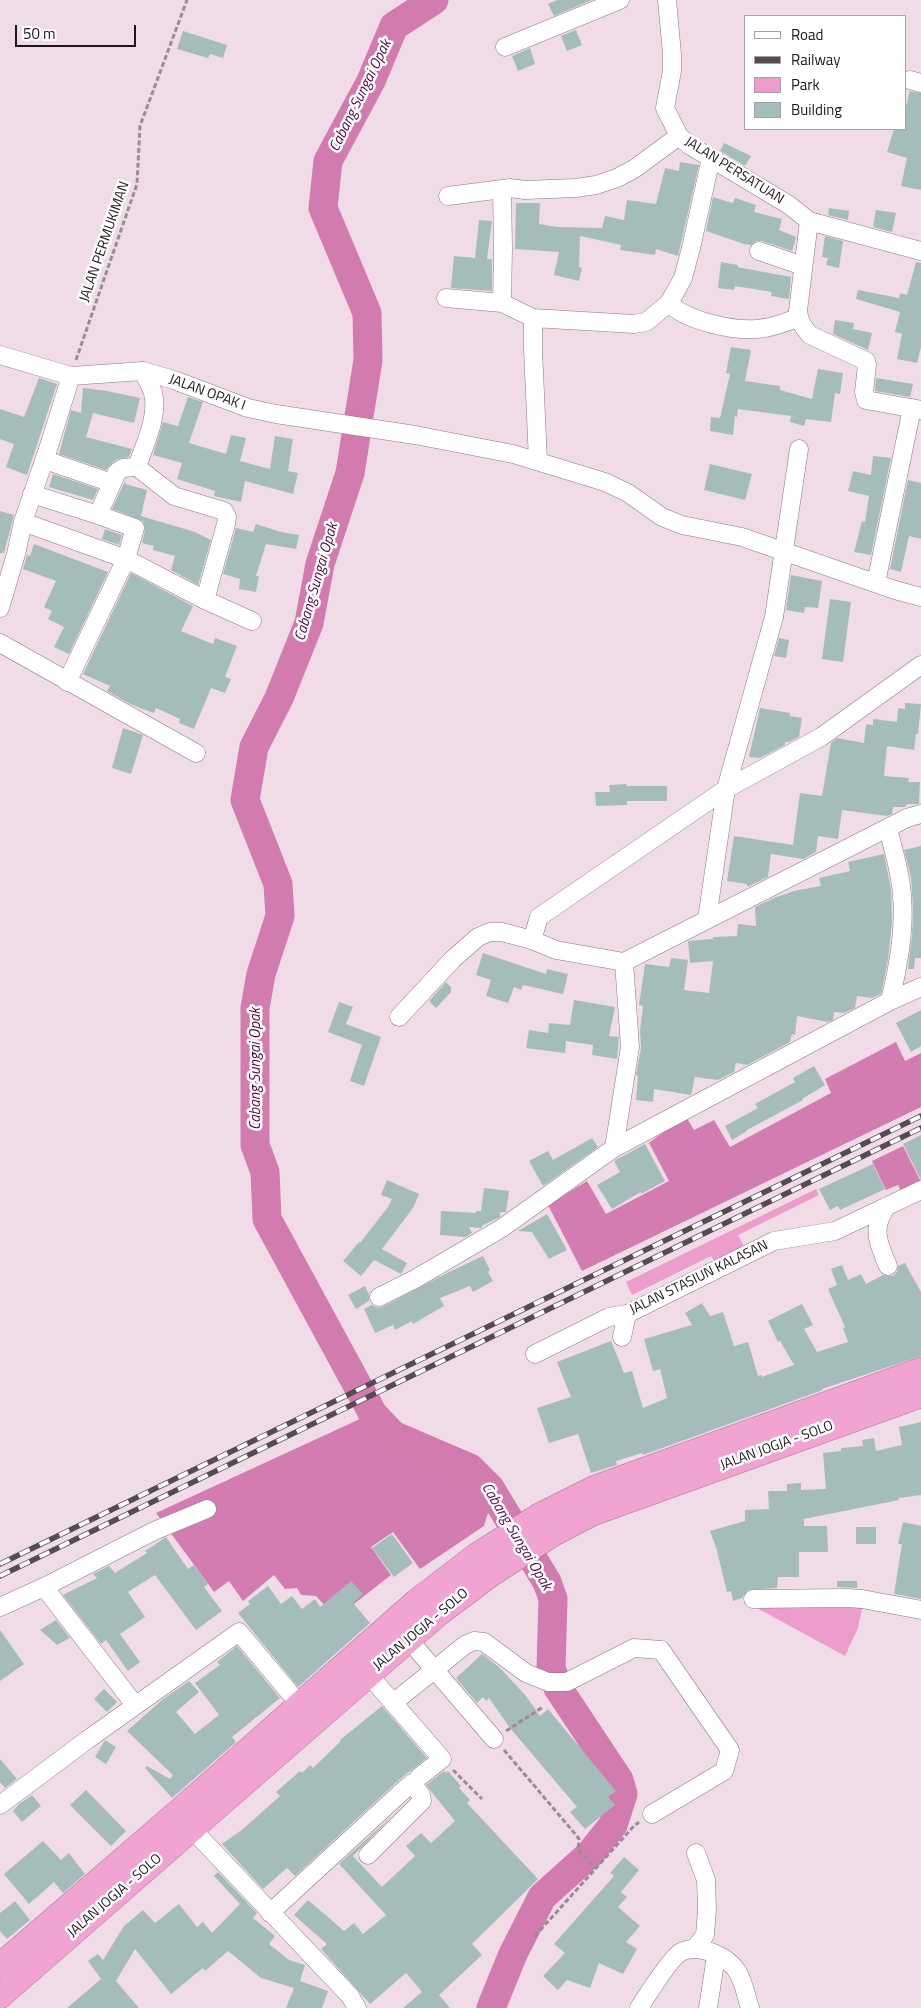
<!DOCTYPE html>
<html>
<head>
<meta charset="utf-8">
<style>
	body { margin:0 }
	#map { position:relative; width:921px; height:2008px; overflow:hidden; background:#f0dce7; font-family:"Titillium Web",sans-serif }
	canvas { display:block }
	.legend { position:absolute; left:744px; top:15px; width:162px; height:115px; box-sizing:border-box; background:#fff; border:1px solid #a5a2a3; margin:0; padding:6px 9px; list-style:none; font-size:15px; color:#1d161a }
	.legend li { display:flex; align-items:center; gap:10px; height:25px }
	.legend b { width:25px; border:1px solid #a5a2a3 }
	.scale { position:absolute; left:15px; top:25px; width:121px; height:22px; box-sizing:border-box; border:2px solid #1d161a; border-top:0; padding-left:6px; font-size:15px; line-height:18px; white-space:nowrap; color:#1d161a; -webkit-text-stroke:4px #fff; paint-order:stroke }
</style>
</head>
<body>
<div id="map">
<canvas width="921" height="2008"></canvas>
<ul class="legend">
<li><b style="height:6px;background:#fff"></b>Road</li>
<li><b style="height:6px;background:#564b51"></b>Railway</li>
<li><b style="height:14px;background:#ec9dcb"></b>Park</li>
<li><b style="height:14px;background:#a5bdba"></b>Building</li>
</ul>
<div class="scale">50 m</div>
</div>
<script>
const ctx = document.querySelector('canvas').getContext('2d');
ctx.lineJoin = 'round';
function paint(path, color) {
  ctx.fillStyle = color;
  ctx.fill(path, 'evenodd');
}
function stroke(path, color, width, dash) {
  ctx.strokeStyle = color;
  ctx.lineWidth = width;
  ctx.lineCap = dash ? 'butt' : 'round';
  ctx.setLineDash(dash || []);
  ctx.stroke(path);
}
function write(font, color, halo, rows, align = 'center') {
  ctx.font = font + ' "Titillium Web",sans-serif';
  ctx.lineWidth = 5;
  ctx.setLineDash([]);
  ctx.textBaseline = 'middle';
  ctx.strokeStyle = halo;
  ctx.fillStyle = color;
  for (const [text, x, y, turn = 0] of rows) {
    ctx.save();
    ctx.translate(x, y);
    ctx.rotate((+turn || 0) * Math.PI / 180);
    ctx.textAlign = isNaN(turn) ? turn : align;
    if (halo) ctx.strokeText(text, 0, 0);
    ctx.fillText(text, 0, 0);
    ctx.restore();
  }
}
paint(new Path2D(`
	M816,1189L819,1195L738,1235L746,1250L717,1265L711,1256L632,1295L626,1282Z
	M863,1604L858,1628L845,1656L755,1607Z`), '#ec9dcb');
paint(new Path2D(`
	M896,1042L905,1061L921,1053V1107L582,1271L548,1205L587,1181L606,1214L669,1181L649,1143L685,1115L694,1130L714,1120L730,1147L831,1093L825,1079Z
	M903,1146L921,1182L903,1195L898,1185L886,1190L872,1161Z
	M375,1412H381L388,1415L403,1433L443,1459L475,1486L478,1485L485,1489L492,1500L484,1526L420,1569L393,1532L371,1547L391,1575L336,1618L316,1596L301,1595L297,1588L285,1589L274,1575L243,1601L229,1581L214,1592L156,1513Z`), '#d37cb1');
stroke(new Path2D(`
	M434,0L394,26L371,81L328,161L323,208L367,313L368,360L350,473L320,564L309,623L279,698L254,747L245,800L278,884L280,916L261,974L255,1008V1145L265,1172L267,1219L373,1414L393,1435L470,1468L490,1488L547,1582L553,1599L551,1668L558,1688L619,1780L623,1794L613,1825L590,1854L542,1897L513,1954L491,2008`), '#d27baf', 29);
paint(new Path2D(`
	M557,0H592L554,16L548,4Z
	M576,30L582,45L567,51L561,36Z
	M183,31L227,45L223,58L210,54L208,58L177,49Z
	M530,48L535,64L518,71L512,56Z
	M910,91L921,93V190L901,186L907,158L887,152L894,129H905V110Z
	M724,143L751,156L745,166L720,151Z
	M680,162L699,165L678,256L656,249L655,255L620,250L621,245L580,236L579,267L582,268L579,281L554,275L559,252L515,249L516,203H540L539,224L557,227L602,228L605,216L624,220L627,200L656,204L665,168L679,171Z
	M713,197L733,203L735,198L756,205L754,212L782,219L779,230L796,237L792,251L762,241H756L751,245L744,244L706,231Z
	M829,208L849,211L848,220L828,215Z
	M876,210L896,213L892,232L873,227Z
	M479,220L492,221L487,259H492V291L451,288L454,256L475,258Z
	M825,236L843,241L839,268L826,265L828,258L822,257Z
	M721,262L738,265L737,267L791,277L789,299L771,296L772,292L735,286L734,290L718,288Z
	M916,262L921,263V347L917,363L897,359L902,334L895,332L900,312L856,299L858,290L899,298L900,293L907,295Z
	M835,320L854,323L853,329L872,333L868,350L833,334Z
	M731,347L751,350L745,381L780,386V390L812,399L818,369L843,373L840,394L835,393L831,422L806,419L804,426L790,422L791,416L738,409L737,417L735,416L733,435L710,431L711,417L720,418L730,374L726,373Z
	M39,378L57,384L27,475L6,467L14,444L0,439V409L24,417Z
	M876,378L913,384L910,397L875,391Z
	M83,388L107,391L140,398L134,423L93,413L86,437L132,449L129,457L117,459L111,464L106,470L59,454L71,410L81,413Z
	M188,397L203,402L189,443L226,454L231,435L246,438L240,461L270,469L275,436L293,439L288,471L298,473L293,494L245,481L241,502L214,496L215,491L177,479L182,463L153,455L163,422L178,426Z
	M873,456L891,458L871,555L854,552L862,521L865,522L869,496L848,491L853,471L871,475Z
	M710,464L752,474L745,500L704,490Z
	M53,474L98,489L93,500L49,487Z
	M126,479L125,484L147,490L141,516L195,532L211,540L198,585L171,570L175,556L153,550L154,546L142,543L145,530L143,521L112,509Z
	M908,480L921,483V539L909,536L901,572L890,569Z
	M0,511L14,515L4,553H0Z
	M256,524L281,532L299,535L296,549L266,544L256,576H259L256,592L239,589L240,579L223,574L236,528L253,532Z
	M105,529L122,535L119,545L102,539Z
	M34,544L108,572L69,654L54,647L64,627L48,619L52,611L44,607L56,581L23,569L27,555L30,556Z
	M131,573L193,606L181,631L213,644L215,638L237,646L225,677L231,679L225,693L211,688L194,729L179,723L180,719L156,708L154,713L130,704L107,691L110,686L83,674Z
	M791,575L822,581L818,608L805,607L804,613L786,610Z
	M830,599L851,602L843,662L822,659Z
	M779,638L789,640L786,658L774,656Z
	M905,703L921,704L918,734H916L914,750L887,746L884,776L909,778L908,782H920L919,804H907L905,807H893L892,814L887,816L842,810L838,839L818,836L816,852L803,859L771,854L768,877L749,886H747V884L727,881L734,836L793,845L800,793L822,796L831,743L837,738L864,743L866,724L873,725V719L897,722L898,708L905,709Z
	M760,708L790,713V716L802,718L799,737L789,742H785V745L760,758L749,757Z
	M123,728L143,735L131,774L112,768Z
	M626,784L627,786H667V801H627V805L596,806L595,792H610L609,785Z
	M921,846V958H915L914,969H908L912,936L913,909L911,877L904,850Z
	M884,854L891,889L892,922L888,960L881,994L872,998L857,996L855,1008L844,1013L834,1012L833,1020L828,1022L797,1016L795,1035L792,1034L790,1042L747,1065L736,1063L734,1072L718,1080L695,1077L691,1095L654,1089L653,1102L636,1100L638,1076L636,1075L641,1048L640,1031L643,1006L639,1005L645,964L669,967L671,958L688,960L684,990L709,993L713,961L690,963L688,941L713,939V937L737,936L738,924L756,926L755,907L774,898L794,891L821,886L819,878L850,871L848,862Z
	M483,953L546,974L547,969L568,974L563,994L523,985L521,990L514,987L508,1003L486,996L491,980L476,975Z
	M446,982L451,987V992L436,1008L429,1001Z
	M574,1000L615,1007L609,1036L619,1037L617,1059L592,1055L593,1045L566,1041L565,1053L526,1048L529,1030L548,1033L549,1023L570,1025Z
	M339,1002L353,1007L346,1024L381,1037L364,1086L350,1081L362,1045L328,1032Z
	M921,1010V1046L911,1052L896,1023Z
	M814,1066L825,1085L802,1099L803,1100L747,1130V1131L732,1140L725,1126L758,1108L755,1104L795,1082L793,1078Z
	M921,1135V1180L903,1144Z
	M592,1138L598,1147L543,1186L529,1161L548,1151L553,1160Z
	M645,1144L665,1181L641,1194V1192L612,1209L597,1185L620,1172L614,1161Z
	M873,1164L885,1189L840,1210L838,1206L830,1210L819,1189Z
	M387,1180L419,1194L413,1208L382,1249L407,1263L401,1274L374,1260L361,1276L343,1261L359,1242L360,1243L388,1207L392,1199L381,1195Z
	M484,1188L509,1191L506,1212H500V1217L483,1225L481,1228L469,1227L472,1233L466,1237L440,1235L441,1211L476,1213V1211H481Z
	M547,1214L567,1250L549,1259L532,1232L518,1231Z
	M483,1256L490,1270L488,1272L493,1281L473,1292L470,1286L440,1298L444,1306L413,1324L412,1321L395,1330L393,1325L375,1333L364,1309L372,1305L378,1308L384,1306L447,1273Z
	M905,1263L921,1292V1356L822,1389L823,1390L643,1455L642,1453L616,1461L617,1465L591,1473L578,1434L549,1443L537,1408L571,1397L557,1362L611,1341L624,1373L632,1371L643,1408L667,1398L660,1369L653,1371L644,1339L692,1325L685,1313L702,1303L710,1316L723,1312L734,1346L748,1342L758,1376L761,1375L762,1377L794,1365L780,1341L778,1342L768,1321L802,1304L813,1325L804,1329L817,1352L848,1342L843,1328L845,1327L828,1289L837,1285L831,1269L842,1265L848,1280L861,1274L866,1284L883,1275L893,1276L897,1272L898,1266Z
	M365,1286L369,1294V1301L356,1309L348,1295Z
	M921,1422V1495L898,1498L899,1500L804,1519V1526H827L828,1552H799V1577H778L777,1588L748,1590L742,1598L733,1601L731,1591L727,1592L716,1547L710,1531L745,1521V1510L769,1509L768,1491H787V1484L801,1483V1490L826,1489L823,1453L841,1451V1448L863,1446L862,1440L874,1438L876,1451L902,1445L899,1427Z
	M903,1522L921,1526V1599L894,1594L902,1544H898Z
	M856,1527H876V1544H856Z
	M392,1534L413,1563L394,1577L372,1548Z
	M166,1537L188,1569L194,1565L208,1584L204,1587L222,1611L196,1630L155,1575L128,1592L145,1617L120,1634L140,1662L128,1671L106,1640L101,1644L63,1595L97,1578L93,1574L109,1566L115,1573L147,1553L145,1551Z
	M351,1581L363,1594L353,1603L370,1623L298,1687L238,1613L250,1604L248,1601L268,1586L281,1604L292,1596L302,1609L315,1599L320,1607Z
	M837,1581H857V1588L837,1587Z
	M56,1620L70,1638L57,1645L40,1630Z
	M0,1630L24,1664L0,1681Z
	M237,1646L280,1698L232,1737L236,1742L172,1798L145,1768L147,1766L170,1779L173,1775L127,1731L162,1700L189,1681L199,1692L176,1712L195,1734L219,1715L195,1683L220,1665L217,1662Z
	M482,1654L499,1667L526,1696L540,1716L548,1709L616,1791L608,1797L615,1805L585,1829L570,1812L577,1807L510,1728L489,1698L486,1701L483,1697L477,1703L456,1678Z
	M104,1689L117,1702L107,1712L94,1699Z
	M382,1706L427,1758L400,1779L295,1876L287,1868L263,1889L222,1844L243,1829L280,1796L276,1792L300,1771L302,1773L310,1765L313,1768L341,1741L340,1740Z
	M105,1740L116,1747L106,1764L95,1757Z
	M0,1759L17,1779L5,1788L0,1782Z
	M444,1771L446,1773L448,1771L461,1786L459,1788L470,1800L467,1803L538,1879L472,1944L482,1955L439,1995L450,2008H403L422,1992L406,1973L370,2004L321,1949L327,1944L294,1915L308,1900L344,1931L354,1923L363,1934L386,1915L339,1864L392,1816L353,1856L382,1887L415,1856L406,1846L421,1833L431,1843L455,1821L426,1785Z
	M86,1790L126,1831L111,1846L70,1805Z
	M32,1795L41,1806L22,1822L13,1811L19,1804Z
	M43,1841L61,1860L69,1853L85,1874L63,1893L54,1882L29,1904L4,1874Z
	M624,1857L639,1870L621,1892L627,1897L618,1907L640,1926L626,1942L637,1949L623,1974L599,1963L590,1988L567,1980L558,1990L543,1976L565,1953L554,1944L614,1876L610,1873Z
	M218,1872L257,1913L253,1918L275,1936L269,1944L289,1960L305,1965L300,1981L328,1991L322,2008H286L294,1988L261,1978L228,1951L205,1971L203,1968L171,1994L135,1949L116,1981L139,2008H67L101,1979L88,1961L98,1954L103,1960L124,1926L143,1910L155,1923L179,1904L197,1927L203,1922L212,1933L240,1904L214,1876Z
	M15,1901L30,1920L7,1939L0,1931V1913Z`), '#a5bdba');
const minor = new Path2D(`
	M667,0L672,54V71L665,108L679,136L689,145L789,205L809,221L921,251
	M505,47L620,0
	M910,80L921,83
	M448,196L510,188L525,190L576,188L596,185L617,178L634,169L679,136
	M809,221L798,311C799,321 803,327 810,335L866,361L867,365L864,392L866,400L921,410
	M759,251L803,266
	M446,298L502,303L533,318L634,324L646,322L669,303L683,278L691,248L711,158
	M502,303L503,248L502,189
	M669,303C686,321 733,331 757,329C772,328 785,323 799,317
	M533,318V349L538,461
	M0,355L71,376L143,371L174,380L248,408L276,414L415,435L513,454L605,482L628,493L662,517L682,525L742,537L895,590L921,597
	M45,460L112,483
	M137,467C144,445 159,417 153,393C151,386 146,379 143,371
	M32,494L98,515L117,472L123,468L137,467L174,496L224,511L227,517L226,524L205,600
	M23,522L126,559L205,600L252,621
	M876,583L912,408
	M0,608L16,554L23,522L49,446L71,376
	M0,643L196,753
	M67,682L126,559L135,528L98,515
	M888,828C893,850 901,873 902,896C905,931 898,967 890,1001
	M707,919L726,789L774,617L799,449
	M532,940L539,917L726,789L821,737L921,665
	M399,1017L453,959L478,937L490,932H502L532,940L556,950L624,962L907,818L921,814
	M614,1148L630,1047L624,962
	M887,1206C871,1227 878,1243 888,1266
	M379,1297L415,1279L502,1228L614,1148L890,1001L921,987
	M622,1337L627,1314
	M535,1354L609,1317L627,1314L774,1241L835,1231L921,1190
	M44,1587L135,1705
	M753,1599L847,1598L862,1599L921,1610
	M0,1607L44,1587L154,1531L207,1509
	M409,1640L494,1739
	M362,1667L442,1759L419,1777
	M393,1703L465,1645L474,1641L484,1642L526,1673L548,1682H567L634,1648L661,1650L730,1750L724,1771L652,1814
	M0,1805L87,1740L239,1632L300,1705
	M192,1829L350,1996L357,2008
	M368,1855L422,1801L421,1795L412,1783
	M270,1913L407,1787
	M694,1949L705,1935L707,1910L706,1880L696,1853
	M639,2008C646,1997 671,1957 681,1952C699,1943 727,1956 737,1971C744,1982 746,1996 750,2008
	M708,2008L716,1956`);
const highway = new Path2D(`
	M0,1966L176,1814L416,1602L476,1556L539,1516L595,1488L921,1370
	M0,1996L439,1613L491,1574L551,1535L593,1513L921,1395`);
stroke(minor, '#8b7882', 19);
stroke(highway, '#a77291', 26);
stroke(new Path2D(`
	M76,360L137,184L140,126L187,0
	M506,1731L543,1707
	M504,1750L576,1835L579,1839L578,1849L595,1868
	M453,1770L482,1799
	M535,1936L633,1827L639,1822`), '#9a8c94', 3, [5, 2.5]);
stroke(minor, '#fff', 18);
stroke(highway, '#f1a4d1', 25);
const rail = new Path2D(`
	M0,1564L921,1116
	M0,1576L921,1128`);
stroke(rail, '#564b51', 5.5);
stroke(rail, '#fff', 4, [11]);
write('14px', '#1d161a', '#fff', [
	["JALAN PERSATUAN",734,171,32],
	["JALAN PERMUKIMAN",105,242,-71],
	["JALAN OPAK I",207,393,20],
	["JALAN STASIUN KALASAN",699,1278,-26],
	["JALAN JOGJA - SOLO",777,1446,-20],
	["JALAN JOGJA - SOLO",421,1630,-40],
	["JALAN JOGJA - SOLO",115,1896,-41]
]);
write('italic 15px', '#55033e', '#fff', [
	["Cabang Sungai Opak",361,96,-64],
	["Cabang Sungai Opak",317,582,-74],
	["Cabang Sungai Opak",256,1069,-90],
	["Cabang Sungai Opak",516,1537,59]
]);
</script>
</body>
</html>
